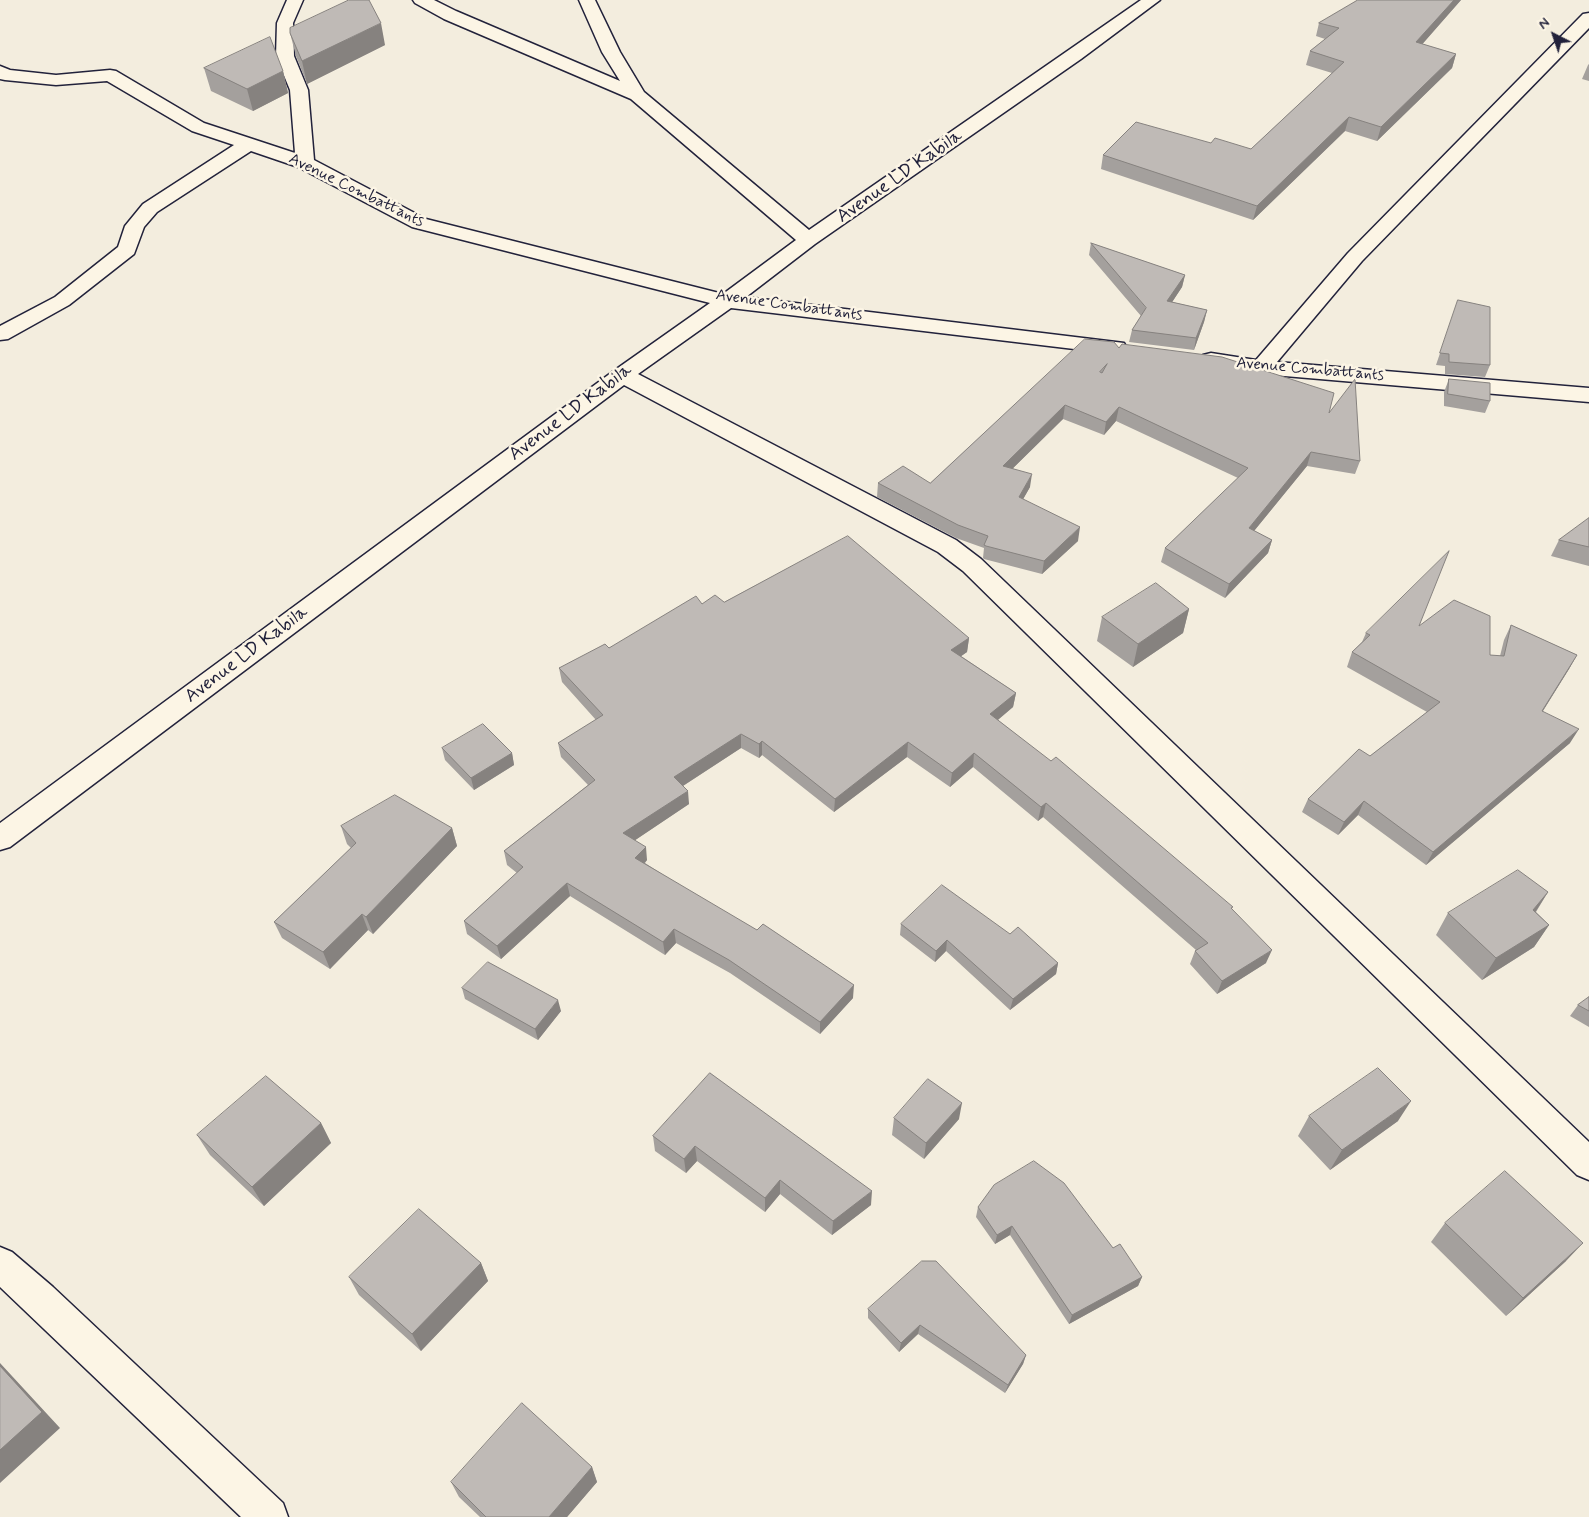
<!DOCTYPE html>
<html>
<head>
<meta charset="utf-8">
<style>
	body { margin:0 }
	#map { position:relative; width:1589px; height:1517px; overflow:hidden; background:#f3edde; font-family:Mynerve,sans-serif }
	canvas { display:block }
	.north { position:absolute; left:1529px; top:10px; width:50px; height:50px; -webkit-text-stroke:4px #fcf5e5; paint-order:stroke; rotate:319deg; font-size:14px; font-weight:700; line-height:20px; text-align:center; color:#22223b }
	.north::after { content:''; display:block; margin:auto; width:18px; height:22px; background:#22223b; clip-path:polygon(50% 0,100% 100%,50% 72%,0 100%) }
</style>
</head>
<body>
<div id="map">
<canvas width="1589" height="1517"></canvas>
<div class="north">N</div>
</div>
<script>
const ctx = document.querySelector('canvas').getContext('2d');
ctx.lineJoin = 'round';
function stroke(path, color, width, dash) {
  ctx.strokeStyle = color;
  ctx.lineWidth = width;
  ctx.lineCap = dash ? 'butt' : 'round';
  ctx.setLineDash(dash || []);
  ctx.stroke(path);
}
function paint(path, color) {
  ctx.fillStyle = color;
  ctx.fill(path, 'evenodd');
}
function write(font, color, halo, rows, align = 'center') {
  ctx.font = font + ' Mynerve,sans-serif';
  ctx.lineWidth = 5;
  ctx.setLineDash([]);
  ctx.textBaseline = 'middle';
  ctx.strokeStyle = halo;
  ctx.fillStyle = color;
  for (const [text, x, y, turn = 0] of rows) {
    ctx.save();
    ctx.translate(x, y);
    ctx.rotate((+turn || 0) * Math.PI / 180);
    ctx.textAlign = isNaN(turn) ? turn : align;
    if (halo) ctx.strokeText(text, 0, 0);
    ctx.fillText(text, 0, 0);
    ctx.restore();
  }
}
const minor = new Path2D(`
	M287,0H303L293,23L294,56L308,90L314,160L426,219L723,294L796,240L631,99L444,19L415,3L413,0H434L456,11L620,81L602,52L579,0H595L620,52L644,92L809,230L1141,0H1160L1081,59L815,244L746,297L1116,342L1124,343L1127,348L1124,353L1116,354L731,308L638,374L956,540L981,559L1589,1142V1180L1577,1175L963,571L938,552L624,385L10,847L0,850V823L615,370L710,303L412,227L298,167L251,151L157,212L144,227L134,254L69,305L8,339L0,340V326L55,297L118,247L125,226L143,204L234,145L192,131L107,81L56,85L5,80L0,79V66L10,70L56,75L110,70L116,71L204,123L295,153L290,90L276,56L277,23Z
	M1589,13V28L1362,261L1277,362L1589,388V402L1261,374L1203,365L1200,360L1203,355L1211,353L1256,360L1348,253L1583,14Z
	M0,1247L12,1252L53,1287L283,1503L288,1517H241L0,1287Z`);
stroke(minor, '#22223b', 3);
paint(minor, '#fcf5e5');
paint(new Path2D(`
	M1358,0H1461L1422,44L1456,54L1452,68L1377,141L1345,131L1253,220L1101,169L1103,155L1211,143L1251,149L1332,73L1306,65L1310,51L1325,39L1316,36L1319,23Z
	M290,33L385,45L307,84L296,56Z
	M1589,64V81L1582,79L1588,65Z
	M204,68L283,71L288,93L253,111L211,91Z
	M1091,243L1185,275L1182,287L1172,302L1207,310L1204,322L1194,350L1129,342L1132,330L1141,316L1089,255Z
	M1458,300L1490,365L1485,377L1445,374V366L1436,365Z
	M1119,348L1329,413L1360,461L1355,474L1307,466L1254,531L1272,540L1268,553L1225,598L1161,562L1165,548L1238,478L1116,421L1104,435L1063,419L1013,468L1030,487L1023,499L1078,541L1042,574L984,559L983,558L984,548L956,538L877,497L878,483H930Z
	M1449,379L1490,401L1485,413L1444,406V392Z
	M1589,518V566L1551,556L1559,540Z
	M724,602L969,638L967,652L961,656L1016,693L1013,707L998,720L1232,910L1266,963L1217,994L1190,964L1195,951L1196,950L1043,817L1038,821L973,767L950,787L907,757L834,812L762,755L759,758L741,748L683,786L689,804L635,840L647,860L645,863L853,998L820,1034L730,973L676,943L665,955L570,896L501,959L467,934L464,921L517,873L507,865L504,851L588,785L561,757L558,743L596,720L562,682L559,668L609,648L702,604Z
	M1189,609L1183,633L1133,667L1097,641L1102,617Z
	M1511,625L1577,655L1569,669L1543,711L1570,743L1426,865L1358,815L1338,835L1302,812L1308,799L1370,756L1427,712L1347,667L1352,652L1362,642L1366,633L1419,626L1490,655L1500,656L1504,640Z
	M442,748L512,753L514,765L474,790L445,760Z
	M341,826L452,828L457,846L373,934L368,930L330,969L282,938L274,922L351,848L347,844Z
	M1548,892L1536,912L1549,925L1534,947L1482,980L1436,935L1448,913Z
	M901,924L1010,934L1058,963L1056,974L1010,1010L946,951L935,962L900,935Z
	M462,988L561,1011L538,1040L465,999Z
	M1589,997V1027L1570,1016L1578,1005Z
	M710,1073L871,1205L832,1235L780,1194L765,1212L697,1161L686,1173L655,1151L653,1136Z
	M1309,1116L1398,1121L1330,1170L1298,1136Z
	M894,1118L959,1119L924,1159L892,1135Z
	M321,1123L331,1143L264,1206L210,1155L197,1135Z
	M978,1207L1113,1248L1142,1277L1138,1286L1069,1324L1010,1235L995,1244L976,1217Z
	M1445,1223L1566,1261L1506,1316L1431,1242Z
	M481,1263L488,1281L421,1351L359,1295L349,1277Z
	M868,1309L1026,1355L1023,1364L1005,1393L918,1334L899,1352L868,1318Z
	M592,1467L597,1482L567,1517H480L459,1497L451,1482Z`), '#a4a09d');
paint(new Path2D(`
	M1454,0H1461L1412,56L1416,42Z
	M381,23L385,45L307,84L302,61Z
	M1456,54L1452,68L1377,141L1381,127Z
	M283,71L288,93L253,111L247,89Z
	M1349,117L1345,131L1253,220L1257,206Z
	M1185,275L1182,287L1165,313L1167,301Z
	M1207,310L1204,322L1194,350L1196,338Z
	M1065,405L1063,419L1002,479L1003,466Z
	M1119,407L1116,421L1104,435L1106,422Z
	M1311,452L1307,466L1245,542L1249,528Z
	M1032,474L1030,487L1017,510L1019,497Z
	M1080,527L1078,541L1042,574L1044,561Z
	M1272,540L1268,553L1225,598L1229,584Z
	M1189,609L1183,633L1133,667L1138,644Z
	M969,638L967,652L950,664L951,650Z
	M1577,655L1569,669L1534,725L1542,711Z
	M1016,693L1013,707L988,728L990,714Z
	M1579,729L1570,743L1426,865L1433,852Z
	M741,734V748L675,791L674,777Z
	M762,741V755L759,758V744Z
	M908,742L907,757L834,812L835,799Z
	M512,753L514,765L474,790L471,778Z
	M974,753L973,767L950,787L952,773Z
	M688,791L689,804L625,847L623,833Z
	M1364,801L1358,815L1338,835L1344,822Z
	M1046,803L1043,817L1038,821L1041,807Z
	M452,828L457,846L373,934L366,917Z
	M646,847L647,860L637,871L635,858Z
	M567,883L570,896L501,959L497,946Z
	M1548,892L1534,914L1533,910Z
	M362,914L368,930L330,969L323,952Z
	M1549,925L1534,947L1482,980L1496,958Z
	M674,929L676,943L665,955L663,942Z
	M947,940L946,951L935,962L936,951Z
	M1272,950L1266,963L1217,994L1222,981Z
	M1058,963L1056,974L1010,1010L1013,999Z
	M854,985L853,998L820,1034V1022Z
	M558,1000L561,1011L538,1040L535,1029Z
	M1411,1101L1398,1121L1330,1170L1342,1150Z
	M962,1103L959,1119L924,1159L926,1143Z
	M321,1123L331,1143L264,1206L252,1187Z
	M695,1146L697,1161L686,1173L684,1159Z
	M780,1180V1194L765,1212V1198Z
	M872,1191L871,1205L832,1235L833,1221Z
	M1012,1226L1010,1235L995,1244L997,1235Z
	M1583,1243L1566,1261L1506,1316L1523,1298Z
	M481,1263L488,1281L421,1351L412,1334Z
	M1142,1277L1138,1286L1069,1324L1072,1315Z
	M920,1325L918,1334L899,1352L901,1343Z
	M1026,1355L1023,1364L1005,1393L1008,1385Z
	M0,1363L60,1428L0,1483Z
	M592,1467L597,1482L567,1517H549Z`), '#86827f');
const building = new Path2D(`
	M349,0H369L381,23L302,61L290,33V28Z
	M1358,0H1454L1416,42L1456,54L1381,127L1349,117L1257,206L1103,155L1136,122L1211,143L1215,138L1251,149L1344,62L1310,51L1339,28L1319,23Z
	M270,37L283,71L247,89L204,68Z
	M1091,243L1185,275L1167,301L1207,310L1196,338L1132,330L1146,308Z
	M1458,300L1490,307V365L1449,362V354L1440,353Z
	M1085,339L1114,342L1119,348L1122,344L1222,357L1334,393L1329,413L1355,379L1360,461L1311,452L1249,528L1272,540L1229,584L1165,548L1248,468L1119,407L1106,422L1065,405L1003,466L1032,474L1019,497L1080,527L1044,561L986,546L984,545L988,536L958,525L878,483L903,466L930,483ZM1107,364L1102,373L1100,372Z
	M1449,379L1490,383V401L1448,394Z
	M1589,518V547L1559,540Z
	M848,536L969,638L951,650L1016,693L990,714L1051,761L1056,757L1233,907L1231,908L1272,950L1222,981L1195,951L1208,943L1046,803L1041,807L974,753L952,773L908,742L835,799L762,741L759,744L741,734L674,777L688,791L623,833L646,847L635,858L757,930L763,924L854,985L820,1022L729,960L674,929L663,942L567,883L497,946L464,921L523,867L504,851L595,780L558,743L603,715L559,668L605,644L609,648L696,596L702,604L715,595L724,602Z
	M1449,551L1419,626L1454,600L1490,616V655L1504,656L1511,625L1577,655L1542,711L1579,729L1433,852L1364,801L1344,822L1308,799L1359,749L1370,756L1440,702L1352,652L1370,635L1366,633Z
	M1156,583L1189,609L1138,644L1102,617Z
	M483,724L512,753L471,778L442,748Z
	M395,795L452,828L366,917L362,914L323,952L274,922L356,843L341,826Z
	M1518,870L1548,892L1533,910L1549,925L1496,958L1448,913Z
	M942,885L1010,934L1018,927L1058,963L1013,999L947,940L936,951L901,924Z
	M488,962L558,1000L535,1029L462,988Z
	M1589,997V1011L1578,1005Z
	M1378,1068L1411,1101L1342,1150L1309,1116Z
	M710,1073L872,1191L833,1221L780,1180L765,1198L695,1146L684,1159L653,1136Z
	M266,1076L321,1123L252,1187L197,1135Z
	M928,1079L962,1103L926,1143L894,1118Z
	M1034,1161L1064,1183L1113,1248L1120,1244L1142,1277L1072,1315L1012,1226L997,1235L978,1207L994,1185Z
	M1505,1171L1583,1243L1523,1298L1445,1223Z
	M419,1209L481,1263L412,1334L349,1277Z
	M922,1261H936L1026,1355L1008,1385L920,1325L901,1343L868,1309Z
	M0,1366L42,1412L0,1450Z
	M522,1403L592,1467L549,1517H486L451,1482Z`);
paint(building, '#bfbab6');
stroke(building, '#86827f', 1);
write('16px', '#22223b', '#fcf5e5', [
	["Avenue Combattants",356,191,26],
	["Avenue Combattants",789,306,8],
	["Avenue Combattants",1310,370,5]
]);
write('19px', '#22223b', '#fcf5e5', [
	["Avenue LD Kabila",900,177,-35],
	["Avenue LD Kabila",571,413,-37],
	["Avenue LD Kabila",247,655,-37]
]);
</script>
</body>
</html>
